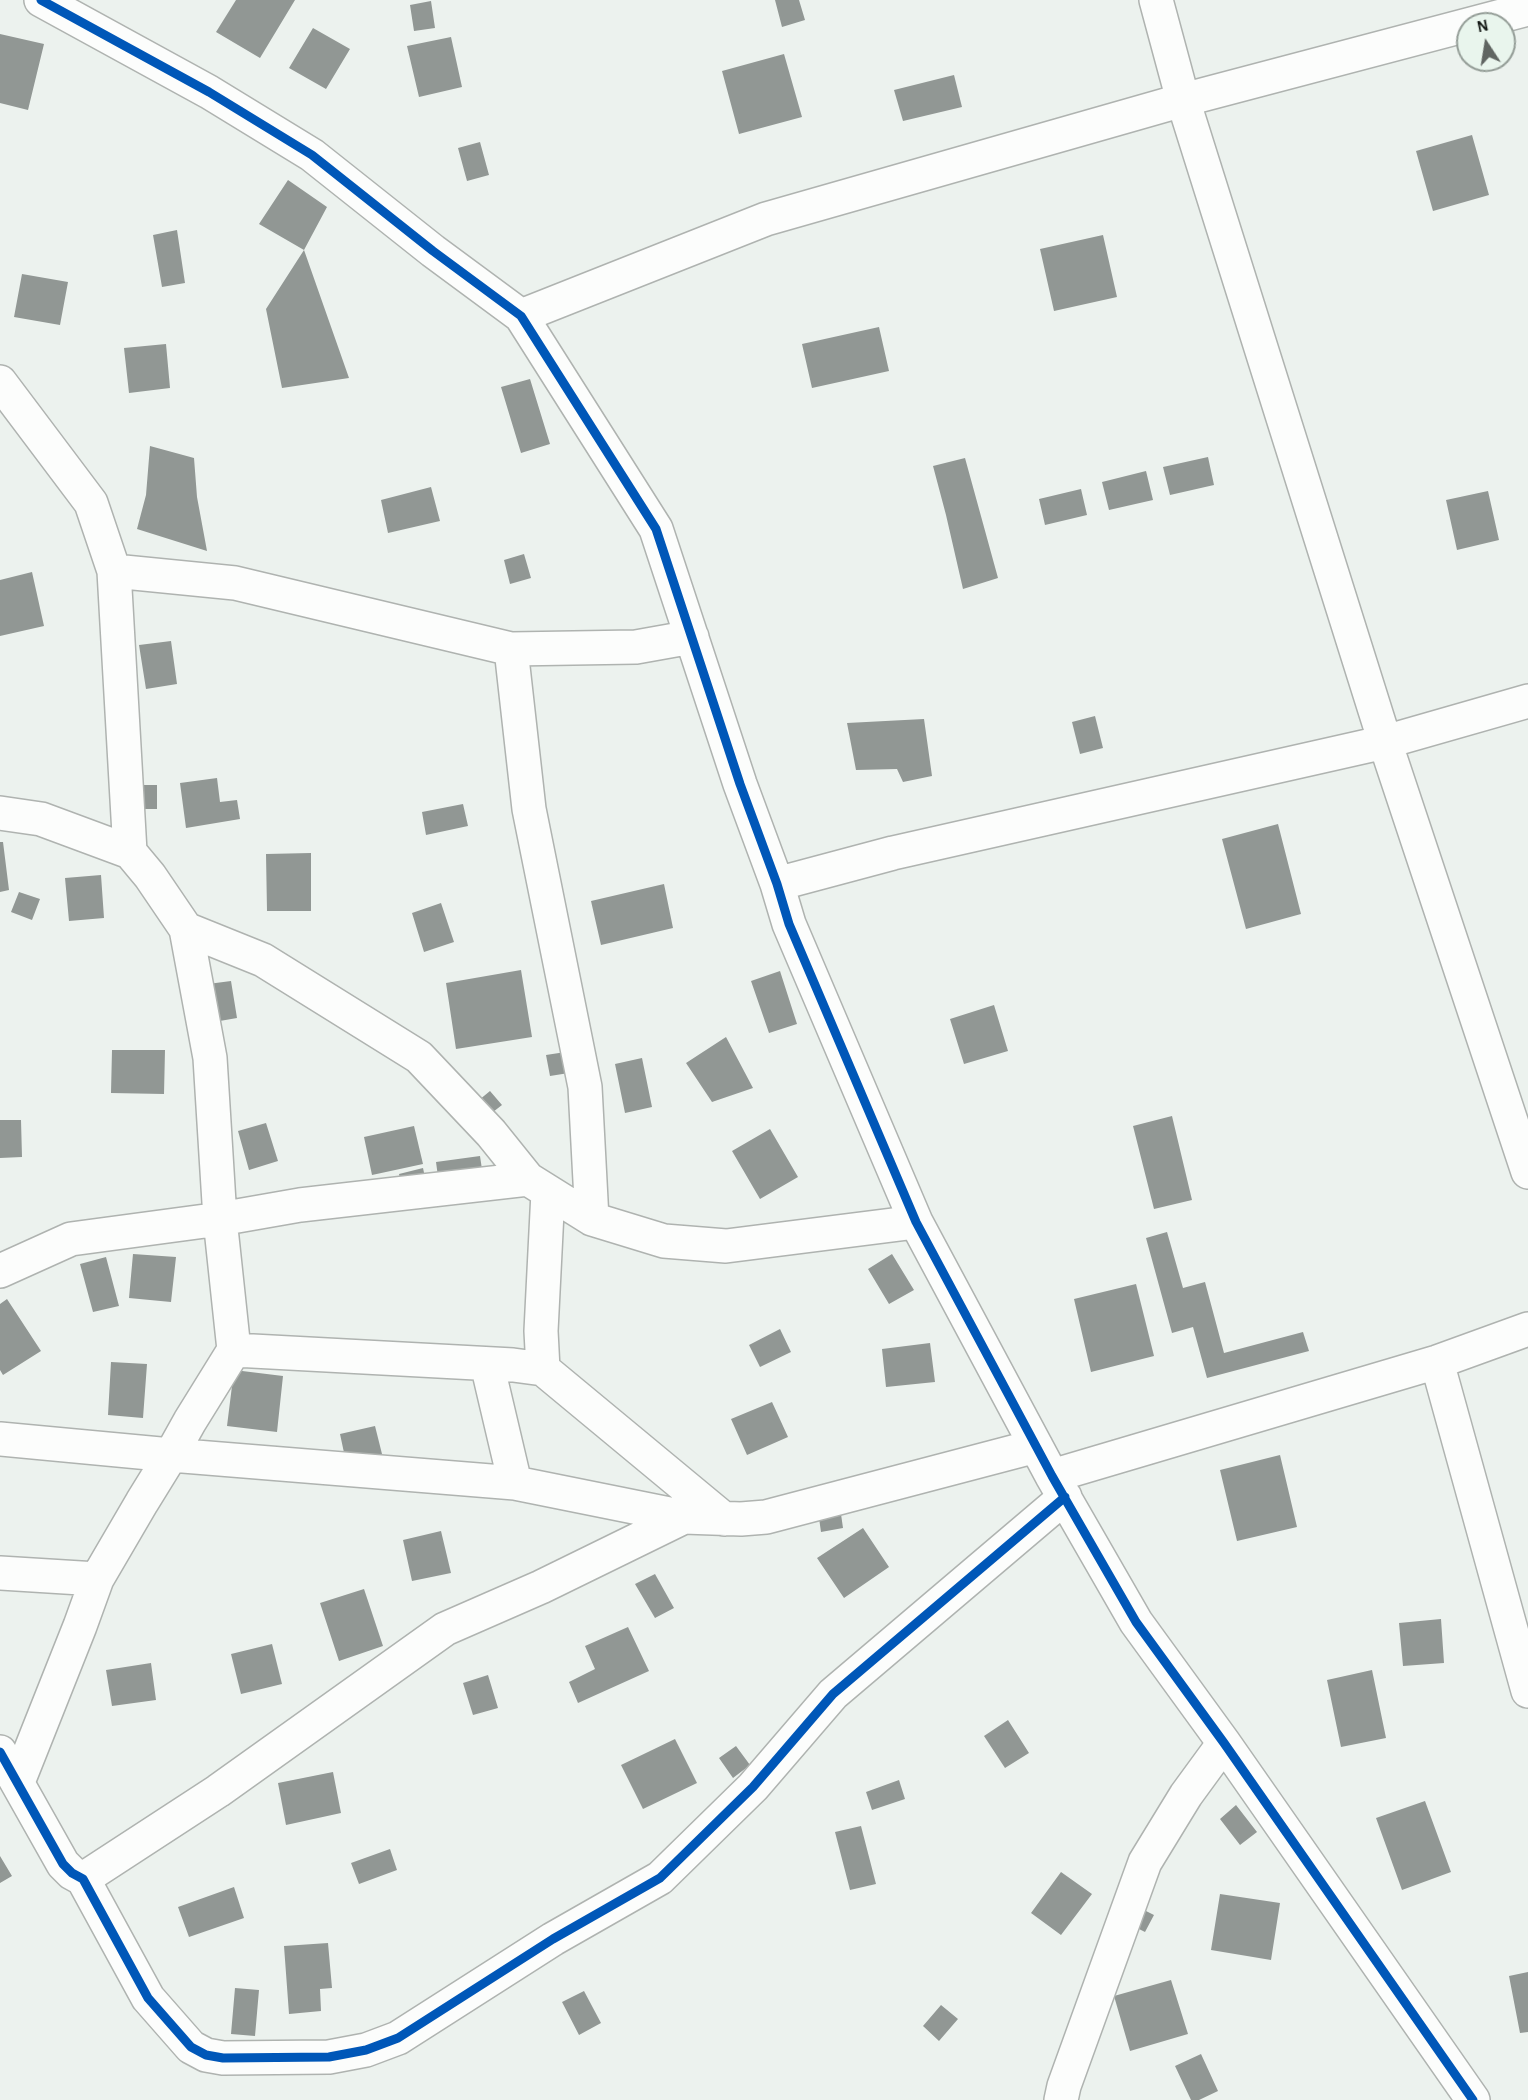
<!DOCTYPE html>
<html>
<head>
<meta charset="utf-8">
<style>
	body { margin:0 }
	#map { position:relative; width:1528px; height:2100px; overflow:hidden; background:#ecf2ee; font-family:"Alegreya Sans",sans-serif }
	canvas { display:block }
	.north { position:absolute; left:1456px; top:12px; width:60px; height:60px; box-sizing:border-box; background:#e9f5ed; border:2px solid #949d97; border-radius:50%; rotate:348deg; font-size:16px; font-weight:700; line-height:24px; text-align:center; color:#151916 }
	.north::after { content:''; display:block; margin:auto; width:21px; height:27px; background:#606562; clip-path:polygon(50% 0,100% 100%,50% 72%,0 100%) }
</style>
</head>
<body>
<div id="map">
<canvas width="1528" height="2100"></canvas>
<div class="north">N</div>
</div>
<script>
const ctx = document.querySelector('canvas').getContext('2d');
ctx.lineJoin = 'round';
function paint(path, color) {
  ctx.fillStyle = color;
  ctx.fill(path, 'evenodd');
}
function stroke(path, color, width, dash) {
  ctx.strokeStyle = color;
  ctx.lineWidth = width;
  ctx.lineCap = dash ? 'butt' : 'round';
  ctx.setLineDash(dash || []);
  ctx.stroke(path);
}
paint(new Path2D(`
	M236,0H295L260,58L216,32Z
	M775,0H799L805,20L782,27Z
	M431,1L435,28L414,31L410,5Z
	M313,28L350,49L326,89L289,68Z
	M0,34L44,44L28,110L0,103Z
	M451,37L462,87L419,97L407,46Z
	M784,54L802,117L739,134L722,71Z
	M954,75L962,107L903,121L894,90Z
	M1472,135L1489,195L1433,211L1416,151Z
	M480,142L489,175L467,181L458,148Z
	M288,180L327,207L304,250L259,224Z
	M177,230L185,283L162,287L153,235Z
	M1103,235L1117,297L1054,311L1040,249Z
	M304,250L349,378L282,388L266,309Z
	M22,274L68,282L60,325L14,317Z
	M879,327L889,371L812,388L802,344Z
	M166,344L170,388L129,393L124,348Z
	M530,379L550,444L521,453L501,387Z
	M150,446L194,458L197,497L207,551L137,529L146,495Z
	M1208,457L1214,485L1170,495L1163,467Z
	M965,458L998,578L963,589L946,515L933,466Z
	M1146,471L1153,500L1109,510L1102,482Z
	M431,487L440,521L388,533L381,500Z
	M1081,489L1087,515L1045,525L1039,499Z
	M1488,491L1499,540L1457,550L1446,500Z
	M524,554L531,578L510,584L504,560Z
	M32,572L44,626L0,636V580Z
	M171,641L177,684L146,689L139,645Z
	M1095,716L1103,748L1080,754L1072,722Z
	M924,719L932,776L903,782L897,769L856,770L847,723Z
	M217,778L220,802L237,800L240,819L186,828L180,783Z
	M137,785H157V809H137Z
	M463,804L468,826L426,835L422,812Z
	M1278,824L1301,914L1246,929L1222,839Z
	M0,842H3L9,890L0,892Z
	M311,853V911H267L266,854Z
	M101,875L104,918L69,921L65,878Z
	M664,884L673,928L601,945L591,901Z
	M19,892L40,899L32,920L11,912Z
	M441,903L454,942L424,952L412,913Z
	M521,970L532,1037L456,1049L446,983Z
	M780,971L797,1024L769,1033L751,981Z
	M231,981L237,1018L214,1022L208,984Z
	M994,1005L1008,1051L964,1064L950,1019Z
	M726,1037L753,1088L712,1102L686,1063Z
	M112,1050H165L164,1094L111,1093Z
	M572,1051L575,1072L550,1076L546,1055Z
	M642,1058L652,1107L625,1113L615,1064Z
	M490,1091L502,1105L484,1119L473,1105Z
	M1172,1116L1192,1200L1154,1209L1133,1126Z
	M0,1120H21L22,1157L0,1158Z
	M266,1123L278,1161L249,1170L238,1131Z
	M414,1126L423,1164L372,1175L364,1137Z
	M770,1129L798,1177L760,1199L732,1151Z
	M480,1156L483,1176L439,1184L436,1162Z
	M423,1168L426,1182L402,1188L399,1174Z
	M1167,1232L1183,1288L1205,1282L1224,1353L1303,1332L1309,1351L1207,1378L1193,1327L1172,1333L1146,1238Z
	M133,1254L176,1257L171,1302L129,1298Z
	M892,1254L914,1290L889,1304L868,1269Z
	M106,1257L119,1306L93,1312L80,1264Z
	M1136,1284L1154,1356L1091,1372L1074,1299Z
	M7,1299L41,1351L3,1375L0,1370V1304Z
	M780,1329L791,1352L760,1367L749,1345Z
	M930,1343L935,1382L886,1387L882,1349Z
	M111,1362L147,1364L143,1418L108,1415Z
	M234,1370L283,1376L277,1432L227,1426Z
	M772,1402L788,1437L747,1455L731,1419Z
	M375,1426L382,1454L346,1462L340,1434Z
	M1280,1455L1297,1527L1237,1541L1220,1470Z
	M840,1507L843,1528L821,1532L818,1511Z
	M863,1528L889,1567L844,1598L817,1558Z
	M441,1531L451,1573L412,1581L403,1540Z
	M655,1574L674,1608L655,1618L635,1584Z
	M364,1589L383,1646L339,1661L320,1603Z
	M1441,1619L1444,1663L1403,1666L1399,1623Z
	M628,1627L649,1671L578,1703L569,1682L595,1669L585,1646Z
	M272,1644L282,1684L241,1694L231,1654Z
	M151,1663L156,1700L112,1706L106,1670Z
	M1372,1670L1386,1738L1341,1747L1327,1680Z
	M488,1675L498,1708L473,1715L463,1683Z
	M1008,1720L1029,1753L1005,1768L984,1736Z
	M675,1739L697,1783L643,1809L621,1765Z
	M736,1746L750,1765L733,1778L719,1758Z
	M333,1772L341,1813L286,1825L278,1783Z
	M899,1780L905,1799L872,1810L866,1792Z
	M1425,1801L1451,1872L1402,1890L1376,1818Z
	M1236,1805L1257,1832L1240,1845L1220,1819Z
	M861,1826L876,1884L850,1890L835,1832Z
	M390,1849L397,1870L359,1884L351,1863Z
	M0,1856L12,1876L0,1883Z
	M1061,1872L1092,1894L1061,1935L1031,1913Z
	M234,1887L244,1918L189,1937L178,1907Z
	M1220,1894L1280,1903L1271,1960L1211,1950Z
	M1142,1909L1154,1915L1145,1932L1133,1926Z
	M328,1943L332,1988L320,1989L321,2011L289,2014L284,1946Z
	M1528,1972V2032L1520,2033L1509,1976Z
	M1171,1980L1188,2034L1130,2051L1114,1996Z
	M235,1988L259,1990L255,2036L231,2034Z
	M584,1991L601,2023L579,2035L562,2002Z
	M941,2005L958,2019L939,2041L923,2026Z
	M1201,2054L1218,2091L1199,2100H1191L1175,2066Z`), '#919794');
const minor = new Path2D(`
	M41,0L209,92L312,155L433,251L521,316L656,529L740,784L777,884L789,924L916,1222L1052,1476L1136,1622L1224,1743L1473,2100
	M1156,0L1183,100L1385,742L1528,1172
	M521,316L766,219L1183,100L1528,9
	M0,382L91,503L114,571L130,852
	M114,571L235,583L511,649L636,647L692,637
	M511,649L529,809L585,1087L592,1219
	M0,813L41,819L130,852L150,876L186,929L210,1058L220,1219L234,1350L190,1421L171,1455L142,1502L97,1579L80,1626L18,1782
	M777,884L893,853L1385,742L1528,701
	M186,929L263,960L419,1057L491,1133L528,1179L592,1219L664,1241L726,1246L916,1222
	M0,1271L71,1239L220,1219L300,1205L528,1179
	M234,1350L513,1365L543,1369L724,1519
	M1437,1362L1528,1691
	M487,1364L515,1483
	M543,1369L541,1331L548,1192
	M0,1439L171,1455L515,1483L684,1517L741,1519L766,1517L1036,1446
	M1052,1476L1437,1362L1528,1329
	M0,1573L97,1579
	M0,1752L63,1864L72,1873L83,1879L148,1998L191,2047L206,2055L223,2058L329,2057L366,2050L398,2038L553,1939L660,1878L753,1787L833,1694L1065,1497
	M83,1879L218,1791L445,1629L541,1587L684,1517
	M1061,2100L1064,2086L1145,1862L1186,1795L1224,1743`);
stroke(minor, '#afb3b0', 36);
stroke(minor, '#fcfdfc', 33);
stroke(new Path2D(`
	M41,0L209,92L312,155L433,251L521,316L656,529L740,784L777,884L789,924L916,1222L1052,1476L1136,1622L1224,1743L1473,2100
	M0,1752L63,1864L72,1873L83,1879L148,1998L191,2047L206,2055L223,2058L329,2057L366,2050L398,2038L553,1939L660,1878L753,1787L833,1694L1065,1497`), '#0057b8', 9);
</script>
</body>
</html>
